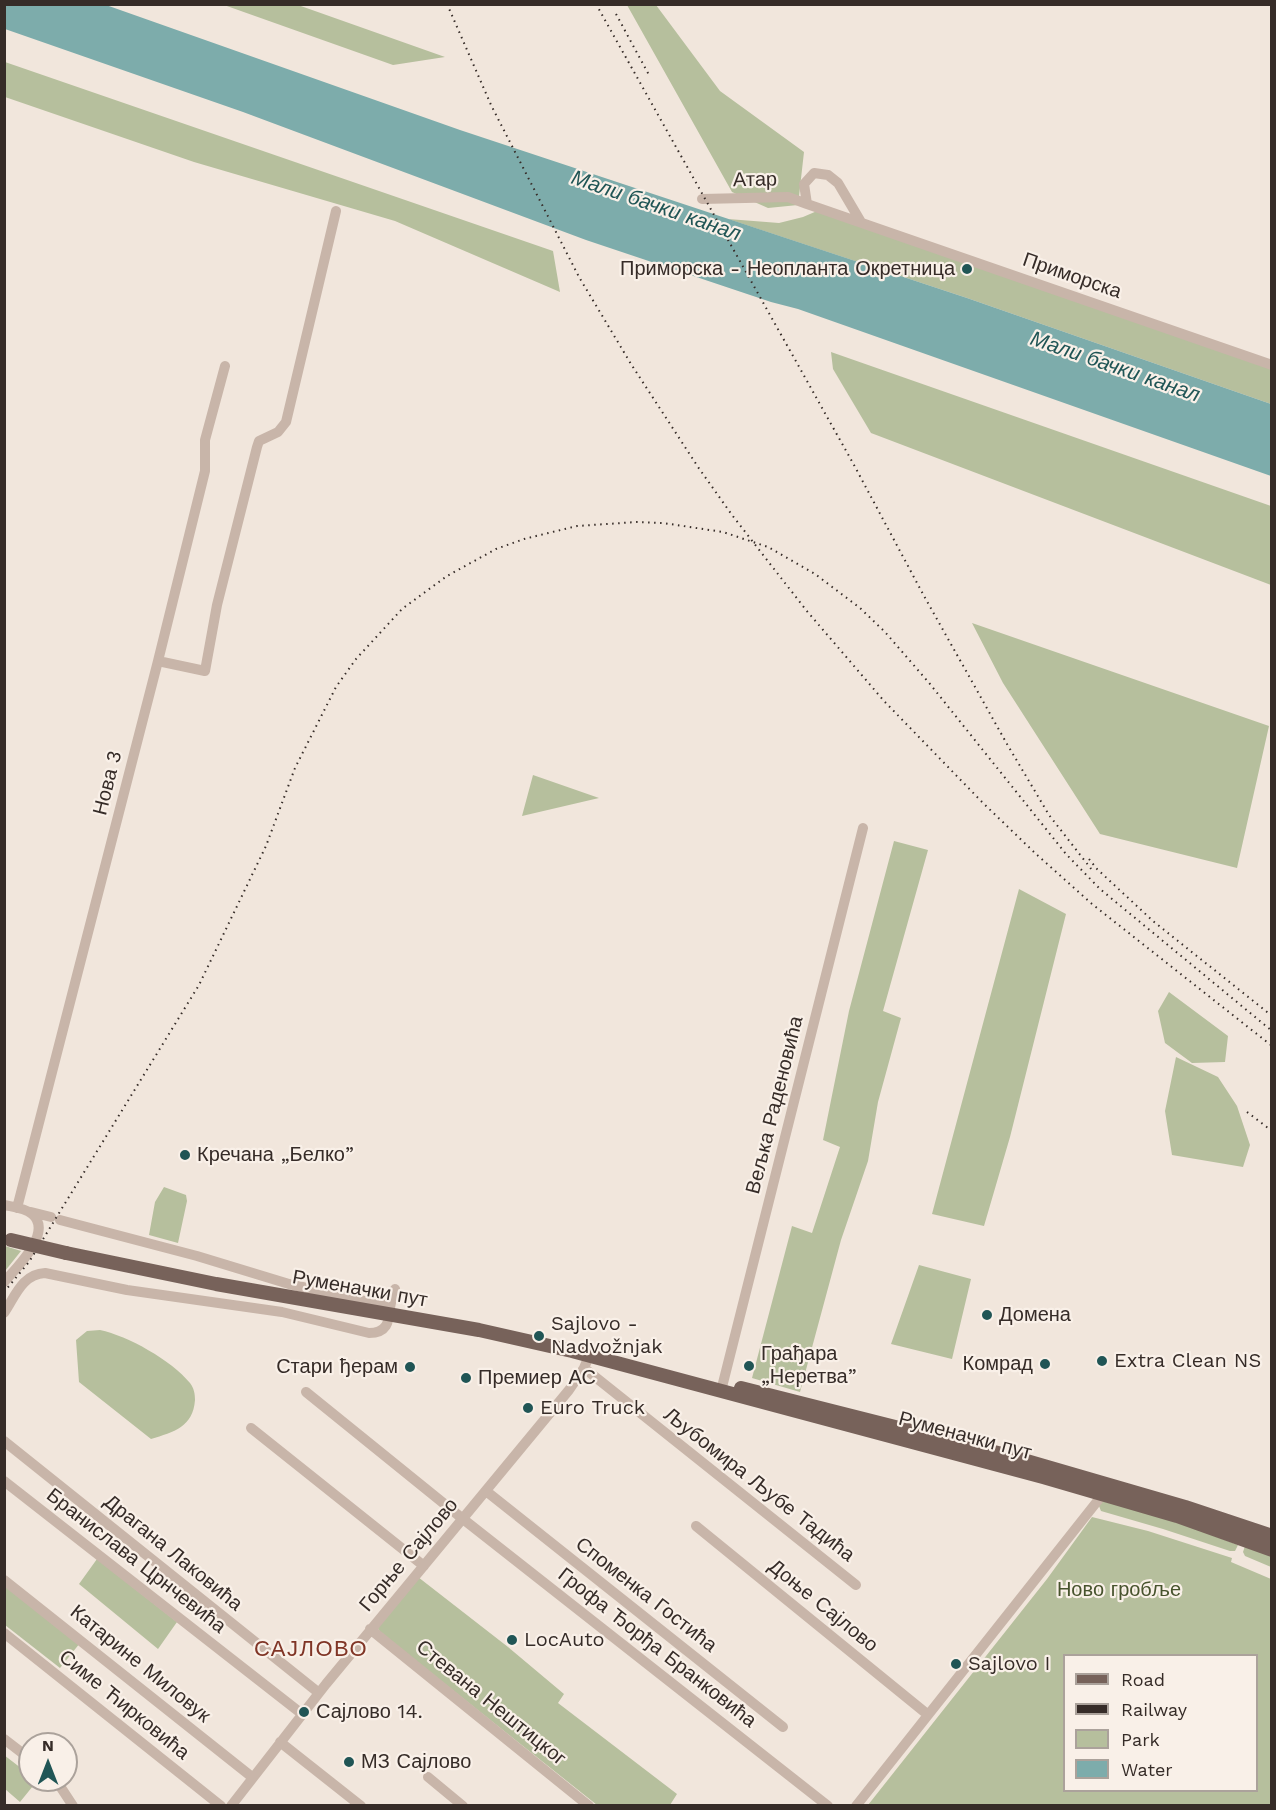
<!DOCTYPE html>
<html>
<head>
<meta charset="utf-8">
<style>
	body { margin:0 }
	#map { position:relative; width:1276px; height:1810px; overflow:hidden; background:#f1e6dc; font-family:"Work Sans",sans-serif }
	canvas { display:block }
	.frame { position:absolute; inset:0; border:6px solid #362c28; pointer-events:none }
	.legend { position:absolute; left:1063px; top:1654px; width:195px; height:138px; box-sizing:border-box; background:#f9f0e8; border:2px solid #aba29b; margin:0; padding:8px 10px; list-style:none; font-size:18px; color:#362c28 }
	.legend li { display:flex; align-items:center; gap:12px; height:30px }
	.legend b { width:30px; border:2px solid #aba29b }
	.north { position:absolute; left:18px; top:1732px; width:60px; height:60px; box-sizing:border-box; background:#f9f0e8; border:2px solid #aba29b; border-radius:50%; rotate:0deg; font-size:16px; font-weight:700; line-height:24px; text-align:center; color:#362c28 }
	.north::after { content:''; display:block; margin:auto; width:21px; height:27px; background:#205555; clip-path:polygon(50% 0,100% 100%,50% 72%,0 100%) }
</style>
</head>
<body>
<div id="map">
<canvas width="1276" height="1810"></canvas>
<div class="frame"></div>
<ul class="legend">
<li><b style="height:8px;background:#77625a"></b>Road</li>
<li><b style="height:8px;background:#362c28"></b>Railway</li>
<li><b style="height:16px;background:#b6bf9d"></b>Park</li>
<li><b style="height:16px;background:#7dacab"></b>Water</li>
</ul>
<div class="north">N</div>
</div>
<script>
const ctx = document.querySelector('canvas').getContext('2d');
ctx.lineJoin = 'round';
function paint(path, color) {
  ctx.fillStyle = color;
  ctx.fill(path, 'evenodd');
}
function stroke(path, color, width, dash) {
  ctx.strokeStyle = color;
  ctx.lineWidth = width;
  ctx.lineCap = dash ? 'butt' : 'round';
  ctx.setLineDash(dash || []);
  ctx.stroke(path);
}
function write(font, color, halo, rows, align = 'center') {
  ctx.font = font + ' "Work Sans",sans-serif';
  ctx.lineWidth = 4.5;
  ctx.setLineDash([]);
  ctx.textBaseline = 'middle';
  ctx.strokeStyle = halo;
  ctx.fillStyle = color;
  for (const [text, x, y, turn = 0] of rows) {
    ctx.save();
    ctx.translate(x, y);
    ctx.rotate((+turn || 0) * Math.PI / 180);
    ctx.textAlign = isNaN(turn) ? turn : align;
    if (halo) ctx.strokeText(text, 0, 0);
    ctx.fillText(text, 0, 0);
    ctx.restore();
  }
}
paint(new Path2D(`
	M224,5H298L445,57L393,65Z
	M627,5H656L720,91L804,152L798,205L768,208L732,192Z
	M5,62L553,251L560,292L395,221L194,162L5,97Z
	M817,211L1271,369V404L967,298L728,219L779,223L803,217Z
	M831,352L1271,506V585L871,433L833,369Z
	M972,623L1269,726L1237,868L1100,834L1003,683Z
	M533,775L599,798L522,816Z
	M894,841L928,850L883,1011L901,1018L878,1102L868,1161L841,1240L800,1392L752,1378L792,1226L812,1233L840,1147L823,1140L849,1011Z
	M1019,889L1066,914L1010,1137L984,1226L932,1214Z
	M1169,992L1228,1036L1225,1062L1192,1063L1165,1043L1158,1011Z
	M1176,1057L1218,1077L1237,1106L1250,1145L1243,1167L1172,1155L1165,1111Z
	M164,1187L186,1195L187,1201L178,1243L149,1235L155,1202Z
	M5,1246L21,1251L5,1271L4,1246Z
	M919,1265L971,1279L952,1359L891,1344Z
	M100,1330C128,1336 171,1360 190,1383C194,1388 195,1394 195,1400C193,1427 174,1432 151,1439L79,1382L76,1340L87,1331Z
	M1102,1501L1157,1514L1238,1545L1235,1551H1230L1163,1529L1101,1511L1099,1506Z
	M1092,1517L1148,1531L1232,1558L1231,1562L1271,1579V1805H868L1047,1579ZM1064,1656H1256V1790H1064Z
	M1245,1546L1271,1554V1567L1245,1556L1243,1552Z
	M97,1559L177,1622L158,1649L79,1584Z
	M418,1577L508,1647L564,1694L558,1703L677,1794L670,1805H597L381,1633L378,1629L379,1624Z
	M4,1583L80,1643L60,1668L5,1625Z
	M4,1755L30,1775V1780L37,1781L20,1802L5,1789Z`), '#b6bf9d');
paint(new Path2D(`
	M5,4L106,5L460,130L967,298L1271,404V476L798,309L771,302L586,240L243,112L5,29Z`), '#7dacab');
stroke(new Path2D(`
	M702,199L788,197L807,204
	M861,222L838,183L828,175L814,173L804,184L807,204L1272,365
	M158,661L205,671L217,605L257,447L259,441L278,432L286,422L336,211
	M4,1205C13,1207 25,1208 32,1214C54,1232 16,1268 4,1282
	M17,1208L158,661L205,471V440L225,366
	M31,1212L51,1217
	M4,1313C15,1297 22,1274 45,1273L127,1290L282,1312L369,1333C387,1333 389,1322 390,1308C391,1301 393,1295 395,1289L386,1306L289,1284L197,1256L60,1220
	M584,1368L856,1585
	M721,1391L863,828
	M306,1392L463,1519L828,1806
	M251,1428L424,1566
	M4,1441L319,1693
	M4,1481L302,1714
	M486,1491L783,1727
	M696,1526L927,1714
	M4,1580L252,1777
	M370,1629L589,1806
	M4,1633L221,1806
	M4,1739L30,1759
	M280,1742L361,1806
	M428,1777L463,1806
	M56,1780L73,1806
	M231,1806L326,1684L569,1390L584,1368L589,1356
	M856,1806L1103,1494`), '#c8b5a9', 10);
stroke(new Path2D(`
	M66,1253L216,1284L479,1330L572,1351L1043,1477L1177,1516L1272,1550
	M741,1388L1006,1455L1185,1507L1272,1536`), '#77625a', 14);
stroke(new Path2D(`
	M447,4L491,105L579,277L631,364L698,467L732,515L806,610L884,701L983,803L1036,854L1092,904L1272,1046
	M596,4L854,465L924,596L1007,744L1049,815L1092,870
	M616,14L649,75
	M1089,859L1097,869L1153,921L1272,1016
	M1247,1112L1272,1131
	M4,1292L29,1262L199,985L266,846L295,768L336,687L356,659L402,609L447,576L496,549L524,539L577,526L637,522L663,523L723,532L768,547L815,574L860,608L885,632L930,684L1066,854L1100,889L1272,1031`), '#362c28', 2, [1.5, 4.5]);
stroke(new Path2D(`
	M11,1240L66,1253`), '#77625a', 14);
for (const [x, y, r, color] of [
	[967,269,6,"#205555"],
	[185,1155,6,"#205555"],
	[987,1315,6,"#205555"],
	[539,1336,6,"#205555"],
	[1102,1361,6,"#205555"],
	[1045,1364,6,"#205555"],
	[749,1366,6,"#205555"],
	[410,1367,6,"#205555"],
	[466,1378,6,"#205555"],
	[528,1408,6,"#205555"],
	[512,1640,6,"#205555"],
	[956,1664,6,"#205555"],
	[304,1712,6,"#205555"],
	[349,1762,6,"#205555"]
]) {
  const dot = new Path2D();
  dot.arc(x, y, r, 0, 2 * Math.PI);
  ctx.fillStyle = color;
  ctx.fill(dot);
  stroke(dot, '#f9f0e8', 2);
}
write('20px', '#362c28', '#f9f0e8', [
	["Атар",755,180,-1],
	["Приморска",1072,276,19],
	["Нова 3",108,783,-76],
	["Вељка Раденовића",775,1105,-76],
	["Руменачки пут",360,1289,10],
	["Руменачки пут",965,1436,15],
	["Љубомира Љубе Тадића",759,1485,38],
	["Драгана Лаковића",173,1553,39],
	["Горње Сајлово",409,1555,-50],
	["Бранислава Црнчевића",136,1561,38],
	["Споменка Гостића",646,1595,38],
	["Доње Сајлово",823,1606,39],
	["Грофа Ђорђа Бранковића",657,1648,38],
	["Катарине Миловук",140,1664,39],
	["Стевана Нештицког",491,1703,39],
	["Симе Ћирковића",124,1705,39]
]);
write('20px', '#362c28', '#f9f0e8', [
	["Приморска - Неопланта Окретница",955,269,"right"],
	["Кречана „Белко”",197,1155],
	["Домена",999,1315],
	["Sajlovo -",551,1324],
	["Nadvožnjak",551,1347],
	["Грађара",761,1354],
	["„Неретва”",761,1377],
	["Extra Clean NS",1114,1361],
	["Комрад",1033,1364,"right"],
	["Стари ђерам",398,1367,"right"],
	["Премиер АС",478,1378],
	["Euro Truck",540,1408],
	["LocAuto",524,1640],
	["Sajlovo I",968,1664],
	["Сајлово 14.",316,1712],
	["МЗ Сајлово",361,1762]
], 'left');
write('20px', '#47532d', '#f9f0e8', [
	["Ново гробље",1119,1590]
]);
write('italic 21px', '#205555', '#f9f0e8', [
	["Мали бачки канал",656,206,19],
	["Мали бачки канал",1115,367,19]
]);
ctx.letterSpacing = '1.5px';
write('22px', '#803526', '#f9f0e8', [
	["САЈЛОВО",311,1650]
]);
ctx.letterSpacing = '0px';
</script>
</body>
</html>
